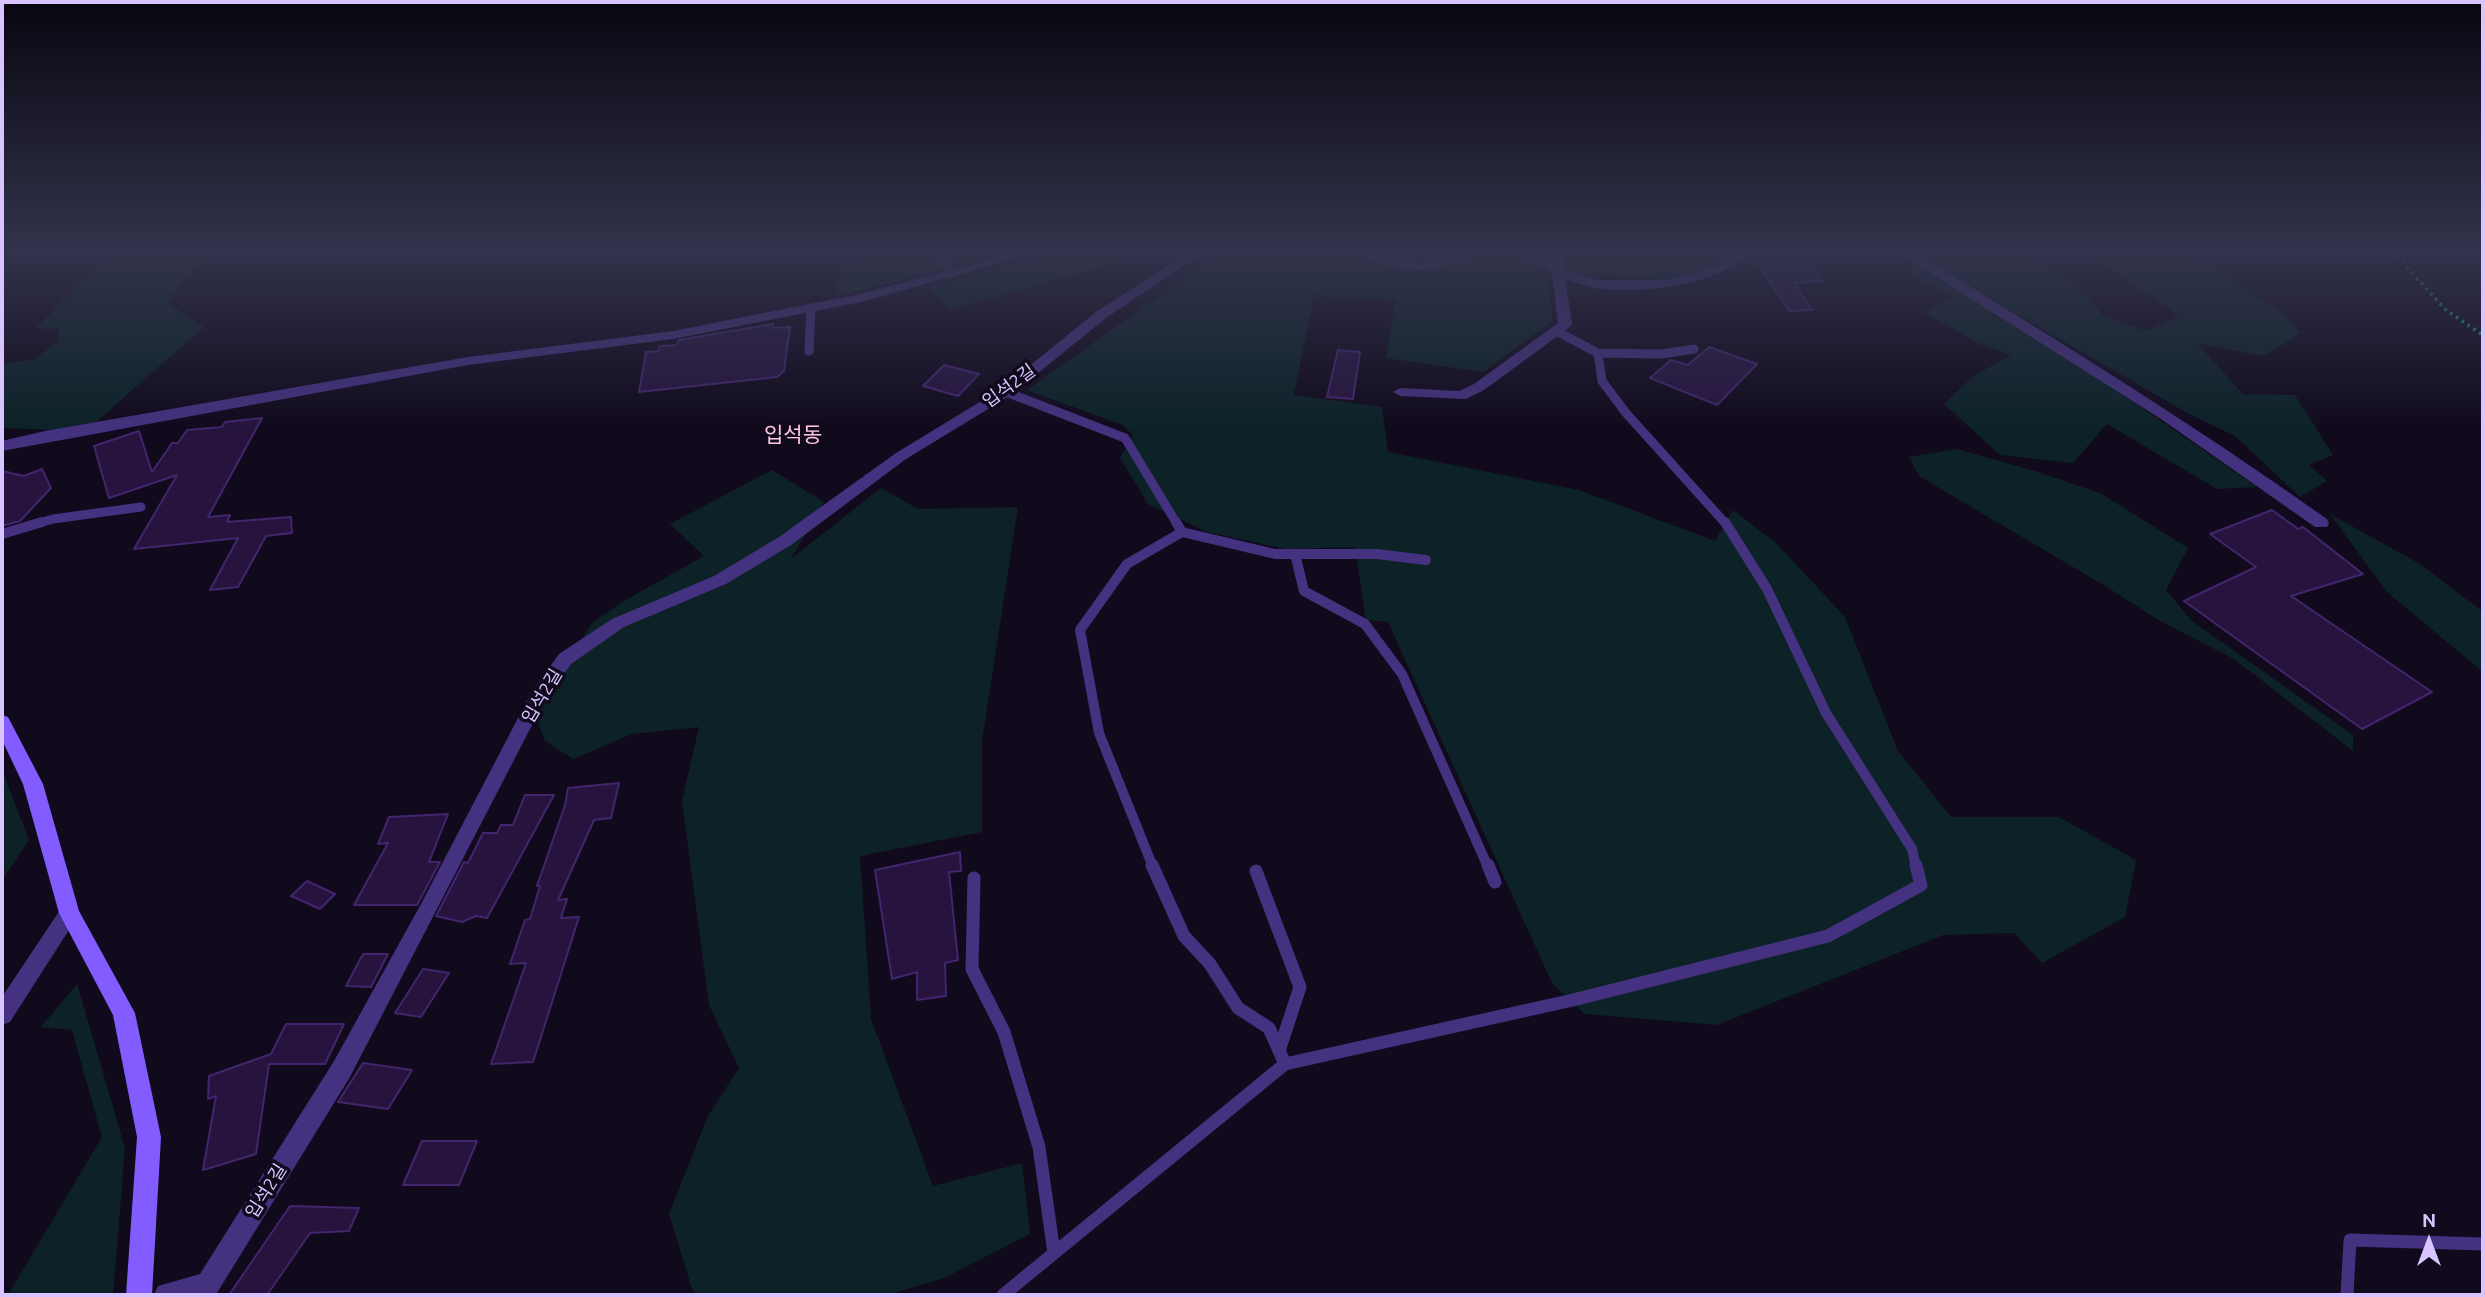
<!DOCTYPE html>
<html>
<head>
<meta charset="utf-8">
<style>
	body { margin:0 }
	#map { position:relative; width:2485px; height:1297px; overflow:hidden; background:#110a1d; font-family:Ubuntu,sans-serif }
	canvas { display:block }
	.frame { position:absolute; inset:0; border:4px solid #d8c5ff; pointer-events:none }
	.north { position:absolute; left:2394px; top:1206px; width:70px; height:70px; -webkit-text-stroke:5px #110a1d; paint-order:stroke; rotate:0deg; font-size:19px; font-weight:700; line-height:28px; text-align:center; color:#d8c5ff }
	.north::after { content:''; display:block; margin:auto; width:24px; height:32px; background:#d8c5ff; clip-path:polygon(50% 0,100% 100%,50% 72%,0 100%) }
</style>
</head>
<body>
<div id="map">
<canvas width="2485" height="1297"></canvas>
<div class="frame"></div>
<div class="north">N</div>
</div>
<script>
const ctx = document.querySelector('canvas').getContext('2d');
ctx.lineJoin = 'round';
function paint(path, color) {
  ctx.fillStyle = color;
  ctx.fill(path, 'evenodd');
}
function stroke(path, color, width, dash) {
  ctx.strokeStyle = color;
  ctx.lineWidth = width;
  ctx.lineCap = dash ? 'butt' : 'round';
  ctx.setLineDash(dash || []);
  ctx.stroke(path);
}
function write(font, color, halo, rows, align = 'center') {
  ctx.font = font + ' Ubuntu,"Noto Sans KR",sans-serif';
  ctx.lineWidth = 7;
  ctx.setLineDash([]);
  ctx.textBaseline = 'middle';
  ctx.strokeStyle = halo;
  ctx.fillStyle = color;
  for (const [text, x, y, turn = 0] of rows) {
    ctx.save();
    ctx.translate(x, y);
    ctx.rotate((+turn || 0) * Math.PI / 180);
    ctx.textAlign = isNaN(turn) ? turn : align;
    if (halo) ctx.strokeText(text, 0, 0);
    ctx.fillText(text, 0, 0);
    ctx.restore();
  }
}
paint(new Path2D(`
	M113,250H212L180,283L169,304L204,327L96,422L55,430L2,428V363L33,360L57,342L59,329L36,328Z
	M873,250H1011L837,297L840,267Z
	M1068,250H1149L1098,268L950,310L929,287Z
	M1224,250H1733L1708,270L1665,280L1596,272H1546L1553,321L1483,372L1386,358L1395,301L1314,295L1294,395L1382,407L1388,452L1579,490L1715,541L1733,510L1775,542L1845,617L1898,751L1951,817H2059L2136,860L2125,917L2042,963L2014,933L1943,935L1717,1025L1585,1014L1552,983L1388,622L1366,620L1355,547L1286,549L1207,532L1148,504L1120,458L1133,435L1123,425L1027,390Z
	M1906,250H2019L2049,266L2091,299L2102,316L2146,331L2179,316L2085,250H2186L2284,314L2301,333L2263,356L2197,343L2243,394L2295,395L2333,455L2309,465L2327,481L2300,497L2235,436L2189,414Z
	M1917,265L2087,370L2257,487L2217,489L2107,424L2073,463L2000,455L1944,404L1972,377L2011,355L1979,344L1924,312L1952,297L1906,271Z
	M1957,449L2038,472L2100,493L2188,548L2166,590L2192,621L2353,735V751L2234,659L2160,621L2105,586L1919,476L1909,457Z
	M772,470L824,502L791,559L881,488L918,509L1018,507L982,741V832L860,856L871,1019L933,1186L1022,1163L1030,1234L944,1278L886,1295H694L669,1214L708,1116L739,1068L709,1005L682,801L699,727L632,734L573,759L545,741L535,716L591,624L622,602L704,556L670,524Z
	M2330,514L2420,564L2483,612V672L2387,592Z
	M2,770L29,840L2,880Z
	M77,984L125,1148L113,1295H8L102,1137L72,1030L41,1027Z`), '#0c2227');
const building = new Path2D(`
	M1808,261L1823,281L1794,283L1812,310L1789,311L1758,264Z
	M773,324V328L790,327L784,371L777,377L639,392L646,352L658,351L660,346L676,345L679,340Z
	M1709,347L1757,364L1717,405L1650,378L1671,360L1688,365Z
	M1338,350L1360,352L1353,399L1327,397Z
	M944,365L979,374L958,396L923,386Z
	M262,418L208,517L230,515L227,522L291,517L292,533L266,536L238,587L210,590L238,538L134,549L177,475L109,498L94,446L139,431L152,472L172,443H178L187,430L222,427L225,422Z
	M42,469L51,488L20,521L2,526V471L24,476Z
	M2272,510L2298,529L2303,527L2363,574L2291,596L2432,692L2362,729L2184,601L2256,567L2210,534Z
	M619,783L611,818L594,820L558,900L567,899L561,918L579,917L533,1062L491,1064L526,963L510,964L525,920L530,919L540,886H537L565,805L568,788Z
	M525,795H554L487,918L476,916L462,922L436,916L464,862L468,863L483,833H497L501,825H513Z
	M448,814L429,862H440L417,905H354L388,843L378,844L389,817Z
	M960,852L961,871L949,872L958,960L945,963L946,996L917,1000V972L892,979L875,870Z
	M307,881L335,894L320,909L291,896Z
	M363,954H388L371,987L346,986Z
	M423,969L449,973L421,1017L395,1013Z
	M286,1024H344L325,1064H269L256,1154L203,1170L216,1096L208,1099L209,1076L271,1054Z
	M363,1063L412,1070L388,1109L338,1102Z
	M422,1141H477L459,1185H403Z
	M290,1206L359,1208L349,1231L310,1233L267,1295H229Z`);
paint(building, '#26143f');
stroke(building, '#42256d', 2);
stroke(new Path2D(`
	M2385,250L2403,263L2446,310L2483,335`), '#24a0b5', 3.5, [2.5, 4.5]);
stroke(new Path2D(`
	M943,250L950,274
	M1556,331L1598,353L1661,354L1694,349
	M809,351L811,308
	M1598,353L1602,381L1626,413L1726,524
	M1006,392L1125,438L1177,524
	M36,524L53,519L141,507`), '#44317f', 9);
stroke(new Path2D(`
	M1176,522L1182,532L1275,554H1377L1426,560
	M1725,522L1767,589L1826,713L1912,849L1916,867
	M2,534L42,522
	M1295,554L1304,591L1365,624L1402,674L1488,867
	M1153,867L1099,733L1080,630L1127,564L1182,532`), '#44317f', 10);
stroke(new Path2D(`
	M1152,865L1184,936L1210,964L1238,1008L1269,1028L1285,1064
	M1488,865L1495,882
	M1256,871L1300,987L1279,1051
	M974,878L972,969L1004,1032L1039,1147L1054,1253
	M1003,1295L1285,1064L1573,1000L1828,936L1921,885L1916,865
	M2347,1295L2350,1240L2483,1244`), '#44317f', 13);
paint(new Path2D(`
	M1025,250H1047L861,302L673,339L468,365L2,451V441L45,431L468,357L673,331L860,294Z
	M1192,250H1207L1106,318L1011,395L906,459L791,545L726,584L624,627L571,664L544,702L350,1077L217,1293L211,1295H154L158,1286L200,1274L334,1061L421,904L531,693L559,654L612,619L714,576L779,537L896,453L1001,389L1096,312Z
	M1348,250C1374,250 1397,262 1423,263C1438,263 1452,254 1466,251C1487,247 1535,248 1552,261V250H1564V270L1598,280H1666L1712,268L1739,250H1754C1720,285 1643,295 1596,288C1586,286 1575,282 1565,278L1572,324L1570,327L1484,390L1466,399L1400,396L1393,392L1400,388L1459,391L1474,384L1558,323L1552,273L1536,262L1501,253L1476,256L1428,271L1390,267Z
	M1894,250H1910C2051,336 2192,423 2327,519L2329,523L2327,527H2315L2161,419Z
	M69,904L76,907L79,913L76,919L10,1022L2,1025V997L62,907Z`), '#44317f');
paint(new Path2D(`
	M2,715L8,717L43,784L79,911L135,1013L161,1137L152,1295H126L137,1137L113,1015L59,913L23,784L2,740Z`), '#825cff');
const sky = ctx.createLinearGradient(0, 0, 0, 432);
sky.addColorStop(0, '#090610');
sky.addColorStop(0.58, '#32334c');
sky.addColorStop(1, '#32334c00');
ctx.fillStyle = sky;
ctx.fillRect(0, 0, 2485, 432);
write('18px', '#d8c5ff', '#110a1d', [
	["입석2길",1009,386,-36],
	["입석2길",542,696,-59],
	["입석2길",266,1191,-58]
]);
write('21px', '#ffc7df', '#110a1d', [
	["입석동",793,435]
]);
</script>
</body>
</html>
